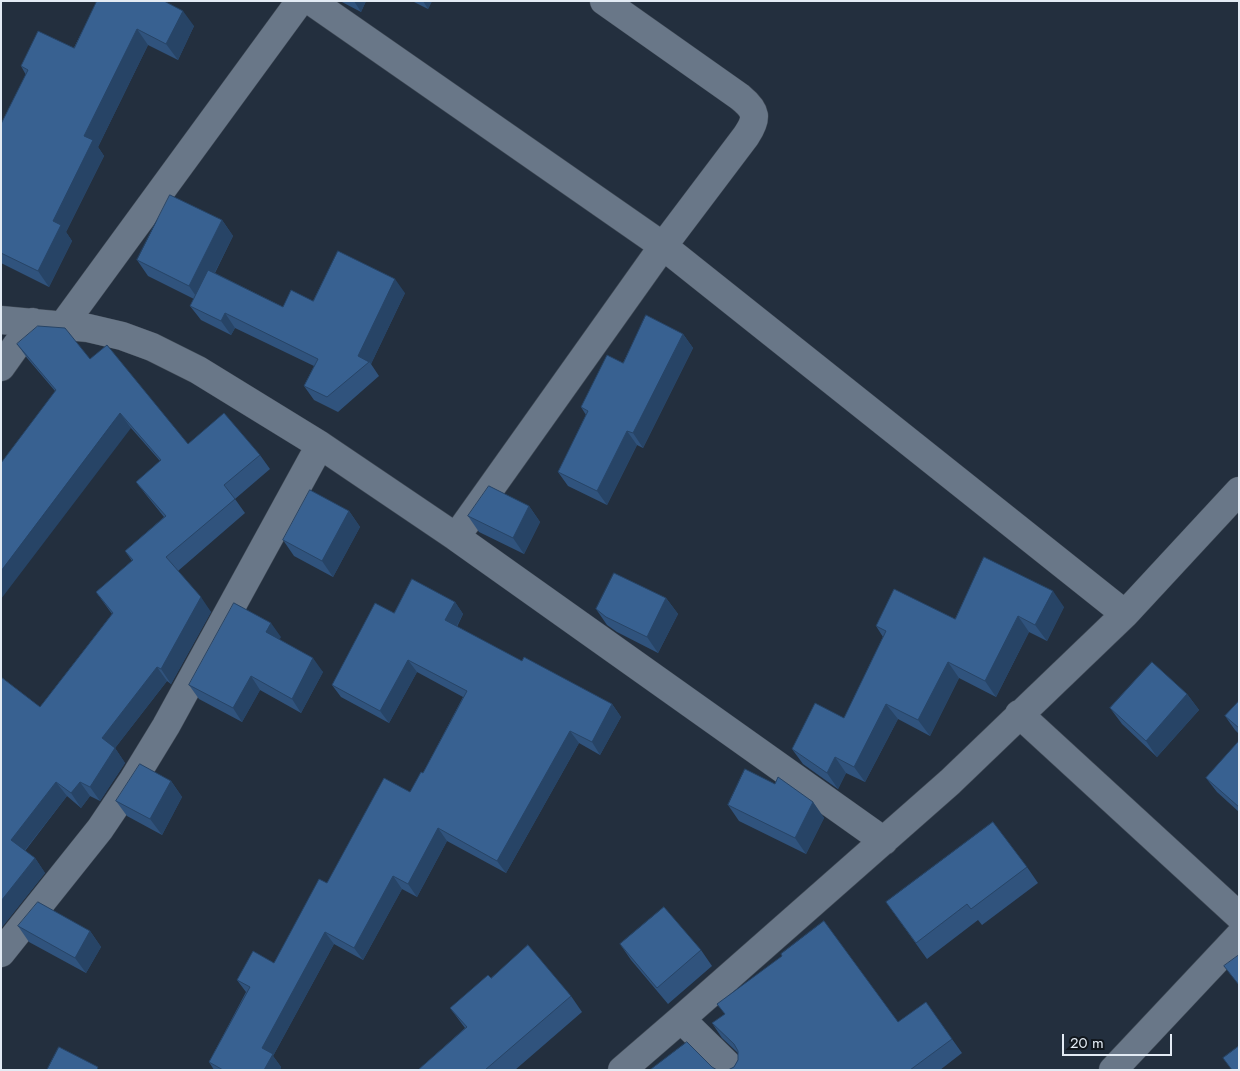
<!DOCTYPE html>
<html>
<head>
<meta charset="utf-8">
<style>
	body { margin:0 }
	#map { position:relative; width:1240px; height:1071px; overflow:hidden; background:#232f3e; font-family:Jost,sans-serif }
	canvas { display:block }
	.frame { position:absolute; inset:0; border:2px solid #e3ebf4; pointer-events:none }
	.scale { position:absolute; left:1062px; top:1034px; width:110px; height:22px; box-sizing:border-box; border:2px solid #e3ebf4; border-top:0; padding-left:6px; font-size:15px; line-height:18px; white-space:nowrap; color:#e3ebf4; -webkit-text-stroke:4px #11171d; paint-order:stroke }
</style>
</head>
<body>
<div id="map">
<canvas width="1240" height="1071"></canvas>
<div class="frame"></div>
<div class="scale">20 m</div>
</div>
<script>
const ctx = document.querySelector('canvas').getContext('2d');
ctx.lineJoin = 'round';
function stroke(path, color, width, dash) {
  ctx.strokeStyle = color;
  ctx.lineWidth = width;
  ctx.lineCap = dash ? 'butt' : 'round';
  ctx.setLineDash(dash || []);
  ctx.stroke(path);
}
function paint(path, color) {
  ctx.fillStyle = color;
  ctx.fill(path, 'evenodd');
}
const minor = new Path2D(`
	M311,1L663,246L1125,614
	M1,320L88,328L122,336L152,347L198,370L320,445L456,537L884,841
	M63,325L300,1
	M1,367L33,322
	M456,537L663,246L746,136C758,118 757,111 740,97L604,1
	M1019,714L1239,916
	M1,953L100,829L133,780L166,726L320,445
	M681,1019L733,1070
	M622,1070L681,1019L950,782L1125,614L1239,491
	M1113,1070L1239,936`);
stroke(minor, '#404a56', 29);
stroke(minor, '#697788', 28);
paint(new Path2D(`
	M97,1L194,26L178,60L148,45L98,147L104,156L66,232L72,241L49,287L1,263V124L26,75L21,66L74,48Z
	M340,1H366L361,12Z
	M412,1H432L428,9Z
	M222,220L233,236L215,273L283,307L313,301L405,293L371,364L379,376L338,412L314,400L304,386L314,366L235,328L231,335L201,320L190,306L194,299L148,276L137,260Z
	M683,334L693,348L643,448L637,445L607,505L568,486L558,472L586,415L581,407L623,363Z
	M17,344L90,359L188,444L260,455L270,469L235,499L245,513L178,571L211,612L171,684L167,681L115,748L125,763L100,801L90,796L81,808L67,796L25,851L35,858L45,873L2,927L1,677L40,707L112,614L96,592L132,561L125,551L164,517L147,496L136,482L160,461L131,428L55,391L27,358Z
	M529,506L540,522L524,554L479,532L468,516Z
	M349,511L360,527L333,577L294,556L283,540Z
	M666,598L678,614L658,653L617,632L607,625L596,609Z
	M455,602L463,614L457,627L522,661L612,704L621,717L600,755L579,743L506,873L447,841L417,897L402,889L363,960L334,944L273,1056L281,1067L280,1070H214L209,1062L246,992L237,980L274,963L327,883L410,792L423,773L463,697L417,672L389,723L341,697L332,685L394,613Z
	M1064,607L1047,641L1029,632L996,697L959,678L930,736L898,719L865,782L846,773L838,789L803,764L792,749L844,718L883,637L876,626L955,619Z
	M281,637L279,639L323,672L301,713L260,690L242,722L199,699L189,685Z
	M1187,694L1199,710L1157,757L1122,724L1110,708Z
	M1239,701V734L1235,730L1225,716Z
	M1239,741V812L1217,792L1206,778Z
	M171,781L182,797L162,835L127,816L116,801Z
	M813,802L824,818L806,854L739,821L728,805Z
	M1027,867L1038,883L982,925L978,920L927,959L886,902Z
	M18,926L90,931L101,947L86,973L29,942Z
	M620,944L701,950L712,966L668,1004L631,960Z
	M491,978L571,996L582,1012L515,1070H418L465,1028L450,1008Z
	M898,1022L952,1039L962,1053L940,1070H728L734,1067L738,1060V1053L722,1038L712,1023Z`), '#30537d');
paint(new Path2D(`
	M354,1H366L361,12Z
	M423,1H432L428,9Z
	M183,11L194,26L178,60L166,44Z
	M137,29L148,45L98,147L104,156L66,232L72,241L49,287L38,271L53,221L84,136Z
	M222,220L233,236L200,302L189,286Z
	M395,279L405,293L371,364L369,362L358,356Z
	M225,313L235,328L231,335L221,321Z
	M683,334L693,348L643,448L633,433Z
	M120,413L131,428L1,599V571Z
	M627,431L637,445L607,505L597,491Z
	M529,506L540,522L524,554L513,538Z
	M349,511L360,527L333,577L322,561Z
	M1053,591L1064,607L1047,641L1035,625Z
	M201,597L211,612L171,684L161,669Z
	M666,598L678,614L658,653L647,637Z
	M455,602L463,614L453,633L445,620Z
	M1018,616L1029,632L996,697L985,681Z
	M271,623L281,637L276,646L266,632Z
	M313,658L323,672L301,713L292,699Z
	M408,660L417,672L389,723L380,711Z
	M948,662L959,678L930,736L918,720Z
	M157,667L167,681L112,752L102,738Z
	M251,676L260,690L242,722L233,708Z
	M1187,694L1199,710L1157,757L1146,741Z
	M612,704L621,717L600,755L592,742Z
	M886,704L898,719L865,782L854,767Z
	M570,731L579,743L506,873L497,861Z
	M115,748L125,763L100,801L90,787Z
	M835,757L846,773L838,789L827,773Z
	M171,781L182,797L162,835L150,819Z
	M56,782L67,796L21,855L11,840Z
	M80,782L90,796L81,808L71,793Z
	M813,802L824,818L806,854L795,838Z
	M438,828L447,841L417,897L408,884Z
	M35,858L45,873L2,927L1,901Z
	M393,876L402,889L363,960L354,948Z
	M90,931L101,947L86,973L75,958Z
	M325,932L334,944L273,1056L281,1067L280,1070H264L262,1048Z`), '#274466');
const building = new Path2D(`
	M97,1H164L183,11L166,44L137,29L84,136L93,140L53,221L61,225L38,271L1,253V124L28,70L21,66L38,31L74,48Z
	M170,195L222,220L189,286L137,260Z
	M338,251L395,279L358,356L369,362L327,397L304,386L318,359L225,313L221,321L190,306L208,270L283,307L291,290L313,301Z
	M646,315L683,334L633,433L627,431L597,491L558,472L588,411L581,407L607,355L623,363Z
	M38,326L65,328L90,359L107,345L188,444L224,413L260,455L224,485L235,499L166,557L201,597L161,669L157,667L102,738L115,748L90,787L80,782L71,793L56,782L11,840L35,858L1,901V677L40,707L113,613L96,592L133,560L125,551L166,516L136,482L161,460L120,413L1,571V463L56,390L17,344Z
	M489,486L529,506L513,538L468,516Z
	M310,490L349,511L322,561L283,540Z
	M984,557L1053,591L1035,625L1018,616L985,681L948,662L918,720L886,704L854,767L835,757L827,773L792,749L815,703L844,718L886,631L876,626L894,589L955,619Z
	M614,573L666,598L647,637L606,617L596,609Z
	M412,579L455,602L445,620L522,661L524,657L612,704L592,742L570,731L497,861L438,828L408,884L393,876L354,948L325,932L262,1048L273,1054L264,1070H223L209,1062L250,987L237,980L253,951L274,963L319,879L327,883L384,778L410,792L421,772L423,773L467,691L408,660L380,711L332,685L375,603L394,613Z
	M234,603L271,623L266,632L313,658L292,699L251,676L233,708L189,685Z
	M1152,662L1187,694L1146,741L1110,708Z
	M1239,701V728L1225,716Z
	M1239,741V807L1206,778Z
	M140,764L171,781L150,819L116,801Z
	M745,769L775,784L778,777L813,802L795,838L728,805Z
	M993,822L1027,867L971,909L967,904L916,943L886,902Z
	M38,902L90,931L75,958L18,926Z
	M664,907L701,950L657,988L620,944Z
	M824,921L898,1022L926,1002L952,1039L910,1070H728L734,1067L738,1060V1051L734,1044L712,1023L725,1014L717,1004L782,956L781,954Z
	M528,945L571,996L485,1070H418L467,1027L450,1008L488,975L491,978Z
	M1239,955V985L1224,966Z
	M687,1042L712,1067L717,1070H650Z
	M1239,1046V1070H1232L1223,1058Z
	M59,1047L98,1067L97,1070H47Z`);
paint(building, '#386191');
stroke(building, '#274466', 1);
</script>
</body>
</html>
